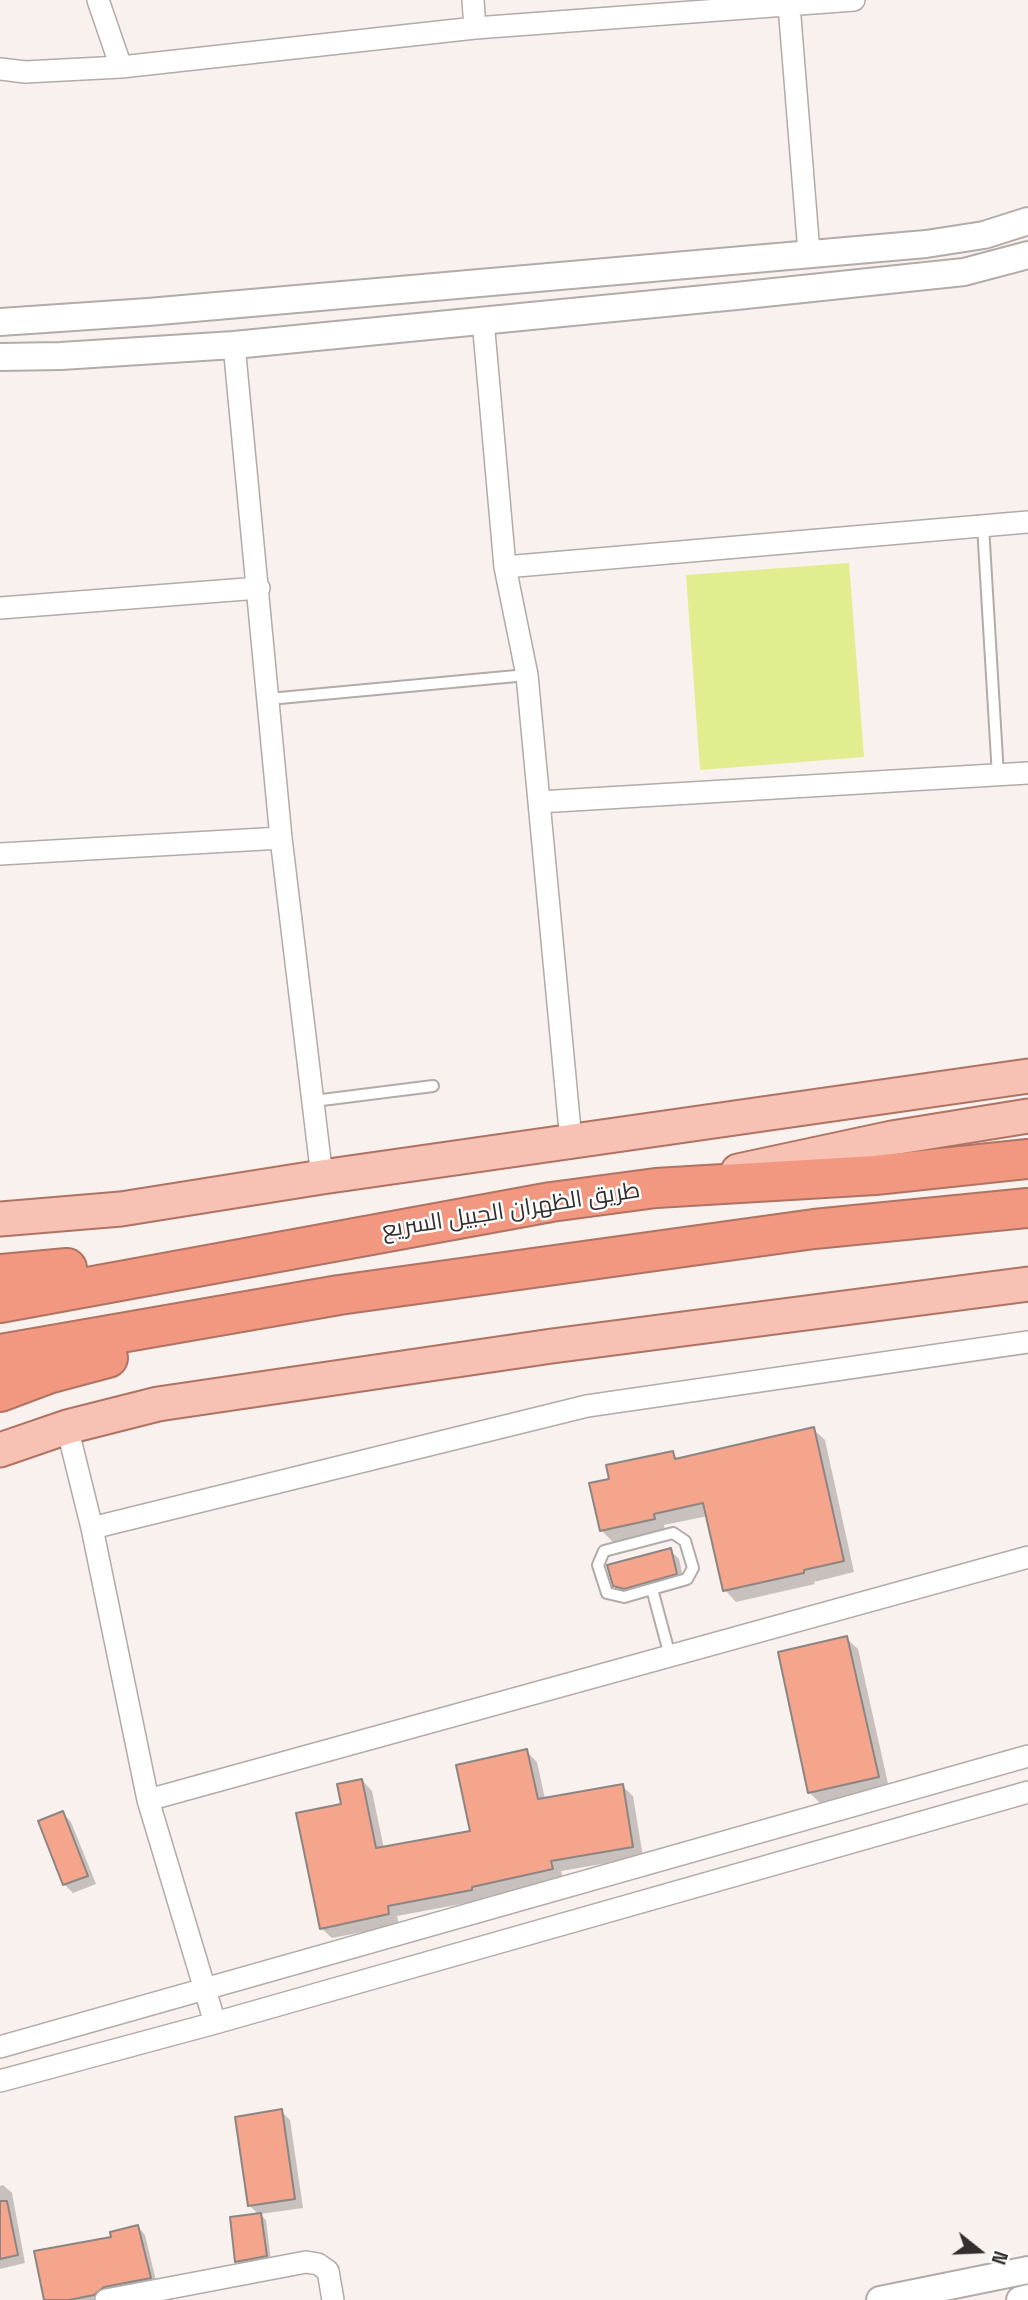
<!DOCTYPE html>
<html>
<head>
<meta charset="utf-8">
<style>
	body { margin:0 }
	#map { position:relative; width:1028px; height:2300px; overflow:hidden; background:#f9f1ed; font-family:"Space Grotesk",sans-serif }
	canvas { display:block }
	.north { position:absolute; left:944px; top:2216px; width:70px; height:70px; -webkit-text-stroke:5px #fff; paint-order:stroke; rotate:108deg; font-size:19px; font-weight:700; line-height:28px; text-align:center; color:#312e2c }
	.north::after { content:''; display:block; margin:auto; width:24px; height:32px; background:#312e2c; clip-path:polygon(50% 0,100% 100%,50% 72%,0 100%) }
</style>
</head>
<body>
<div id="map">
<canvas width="1028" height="2300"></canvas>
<div class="north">N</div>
</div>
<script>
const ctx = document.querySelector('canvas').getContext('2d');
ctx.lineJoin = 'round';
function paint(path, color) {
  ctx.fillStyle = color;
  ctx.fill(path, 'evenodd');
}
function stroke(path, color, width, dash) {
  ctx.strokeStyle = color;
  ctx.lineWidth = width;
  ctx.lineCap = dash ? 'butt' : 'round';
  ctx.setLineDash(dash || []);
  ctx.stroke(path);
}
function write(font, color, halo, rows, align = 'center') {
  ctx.font = font + ' "Space Grotesk",Cairo,sans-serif';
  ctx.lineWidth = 5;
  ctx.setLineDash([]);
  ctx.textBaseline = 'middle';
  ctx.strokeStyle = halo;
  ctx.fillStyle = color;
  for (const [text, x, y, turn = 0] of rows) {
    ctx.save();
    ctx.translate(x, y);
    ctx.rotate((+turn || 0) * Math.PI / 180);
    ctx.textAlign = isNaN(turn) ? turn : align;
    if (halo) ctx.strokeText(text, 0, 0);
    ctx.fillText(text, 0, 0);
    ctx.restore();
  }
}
paint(new Path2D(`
	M849,563L864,757L700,770L686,575Z`), '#e2ed90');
paint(new Path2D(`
	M813,1429L825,1440L854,1572L814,1582L815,1584L736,1602L725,1590L708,1516L664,1525L665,1530L613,1542L601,1530L611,1480L672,1453L679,1460Z
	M670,1550L679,1559L684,1582L624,1594L615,1585Z
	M846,1638L858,1649L889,1788L821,1804L809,1792Z
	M526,1751L537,1762L545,1799L622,1786L633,1796L643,1857L561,1871L563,1879L482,1898V1900L397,1916L399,1925L332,1938L321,1928L343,1805L362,1780L372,1791L384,1849L472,1833Z
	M63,1813L71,1822L96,1884L73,1893L64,1884Z
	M281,2111L290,2120L303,2208L260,2214L266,2220L271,2261L243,2267L237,2261L259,2215L250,2206Z
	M3,2185L12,2193L25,2263L0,2269V2186Z
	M138,2227L145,2235L157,2285L104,2300H46L113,2239Z`), '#0003');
const building = new Path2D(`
	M814,1427L844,1561L804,1570V1573L723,1591L703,1503L654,1514L655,1519L600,1531L589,1483L609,1479L606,1465L673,1451L675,1459Z
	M671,1548L677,1574L624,1589L613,1586L607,1565Z
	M847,1636L879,1777L808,1793L778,1652Z
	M527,1749L538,1799L623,1784L633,1847L551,1861L553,1869L472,1887V1890L388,1906L389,1914L320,1929L296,1813L341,1804L337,1784L362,1779L376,1848L470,1831L456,1765Z
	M63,1811L88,1876L63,1885L38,1821Z
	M282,2109L295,2199L248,2206L235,2117Z
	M0,2201H7L18,2255L0,2259Z
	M261,2213L267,2256L235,2262L230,2217Z
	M138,2225L151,2278L104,2287L94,2295L69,2300H44L34,2251L111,2237L110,2232Z`);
paint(building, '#f5a58b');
stroke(building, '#8c8583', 2);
const service = new Path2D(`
	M983,526L998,776
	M269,699L527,675
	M314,1101L433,1086
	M673,1533L685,1541L693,1568L687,1579L624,1597L607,1593L598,1565L604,1551Z
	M652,1589L670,1656`);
const minor = new Path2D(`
	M98,0L121,67
	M473,0L475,28
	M789,5L809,253
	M0,69L25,72L121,67L475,28L854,0
	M483,320L505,567L527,675L571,1141
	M234,345L281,838L322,1177
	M505,567L1028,522
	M0,608L259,588
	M539,802L1028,773
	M0,854L281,838
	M67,1427L92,1528
	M148,1800L1028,1557
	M215,2023L148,1800L92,1528L587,1406L1028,1342
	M0,2047L1028,1756
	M0,2081L215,2023L1028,1792
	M106,2300L306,2262L318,2264L328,2271L333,2300`);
const tertiary = new Path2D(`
	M0,322L148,312L926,244L984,235L1028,221
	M0,357L61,356L234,345L736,296L964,272L1028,255
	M880,2300L1028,2270
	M1020,2300L1028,2298`);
const primary = new Path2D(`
	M738,1171L892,1138L1028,1116
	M0,1219L121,1209L322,1177L1028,1076
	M0,1450L67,1427L158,1404L552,1346L1028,1284`);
const motorway = new Path2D(`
	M0,1274L67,1268
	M0,1303L551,1202L656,1188L875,1175L1028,1159
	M0,1354L339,1295L814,1229L1028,1208
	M0,1392L48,1374L108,1358`);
stroke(service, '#b2aba7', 14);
stroke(minor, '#b2aba7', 24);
stroke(tertiary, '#b2aba7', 30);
stroke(primary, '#ae7363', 37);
stroke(motorway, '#ae7363', 42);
stroke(service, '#fff', 10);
stroke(minor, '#fff', 21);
stroke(tertiary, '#fff', 26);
stroke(primary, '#f7c1b3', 33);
stroke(motorway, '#f29881', 38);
write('23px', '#312e2c', '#fff', [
	["طريق الظهران الجبيل السريع",511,1211,-9]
]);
</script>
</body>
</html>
